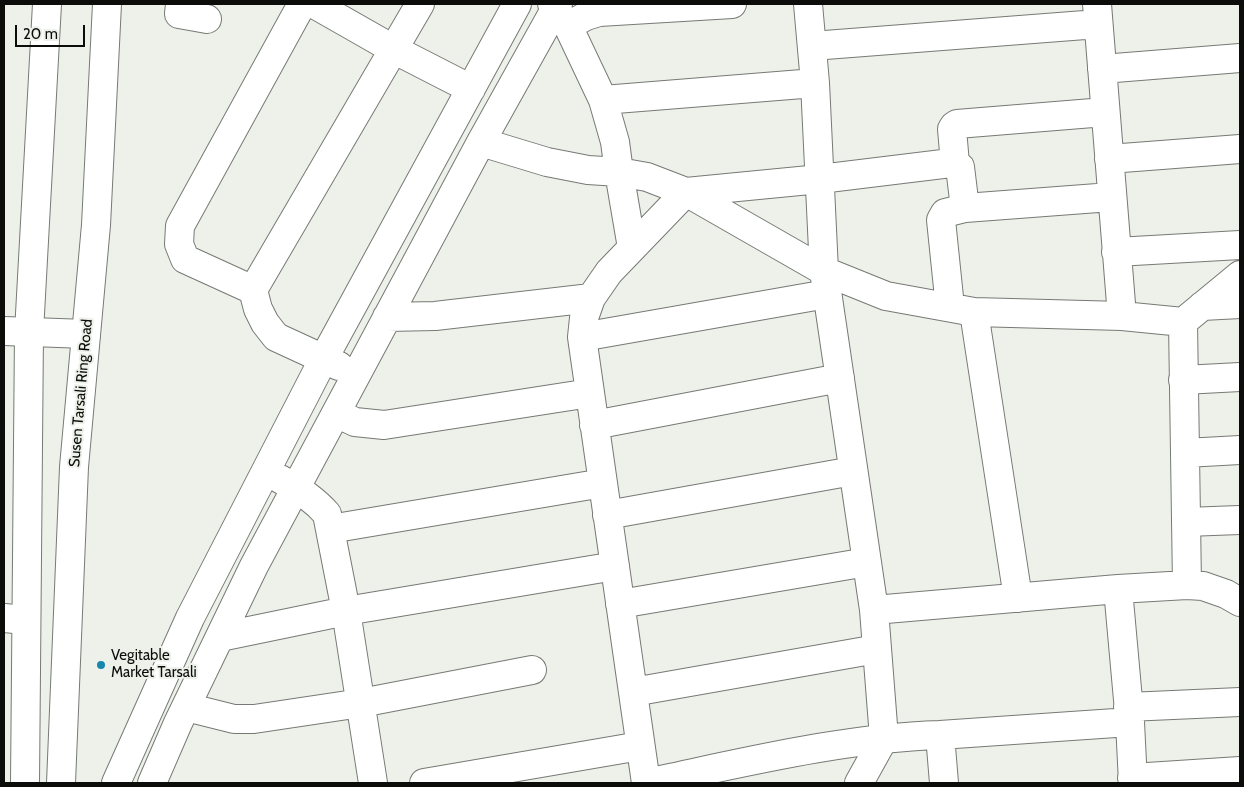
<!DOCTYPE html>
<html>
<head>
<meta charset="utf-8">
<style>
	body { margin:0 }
	#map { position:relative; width:1244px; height:787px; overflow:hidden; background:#edf1ea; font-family:Cabin,sans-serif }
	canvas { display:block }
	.frame { position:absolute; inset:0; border:5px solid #0c0d0b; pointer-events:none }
	.scale { position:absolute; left:15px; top:25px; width:70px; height:22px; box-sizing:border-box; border:2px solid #0c0d0b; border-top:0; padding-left:6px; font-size:15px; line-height:18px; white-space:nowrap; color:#0c0d0b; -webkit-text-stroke:4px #edf1ea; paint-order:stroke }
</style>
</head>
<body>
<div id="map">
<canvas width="1244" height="787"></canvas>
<div class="frame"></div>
<div class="scale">20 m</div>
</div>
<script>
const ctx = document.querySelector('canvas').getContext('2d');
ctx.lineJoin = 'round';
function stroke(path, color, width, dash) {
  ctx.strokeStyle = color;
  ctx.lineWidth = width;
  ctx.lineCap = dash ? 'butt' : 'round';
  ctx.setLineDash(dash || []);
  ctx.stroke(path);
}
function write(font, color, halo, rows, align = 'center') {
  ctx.font = font + ' Cabin,sans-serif';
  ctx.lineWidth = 4;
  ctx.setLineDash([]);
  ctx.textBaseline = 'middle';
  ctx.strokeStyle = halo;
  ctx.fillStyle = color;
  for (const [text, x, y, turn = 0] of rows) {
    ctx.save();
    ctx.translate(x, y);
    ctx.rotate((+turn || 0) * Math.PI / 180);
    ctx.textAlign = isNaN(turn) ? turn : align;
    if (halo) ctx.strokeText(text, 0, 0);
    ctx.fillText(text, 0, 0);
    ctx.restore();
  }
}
const minor = new Path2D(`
	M180,4L179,14L207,19
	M314,4L393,49L471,89
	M552,4L568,26L603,100L615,142L619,172L632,248
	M808,4L815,83L824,271L874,610L884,738L859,783
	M1097,4L1122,316
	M568,26L586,16L599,12L732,4
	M812,46L1098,24
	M1102,69L1240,58
	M603,100L815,83
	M481,142L547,162L588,170L619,172L647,177L686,192L824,271L886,296L974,312L1122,316L1183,322L1240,275
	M1109,159L1240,149
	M955,164L952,129L954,126L957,124L1105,112
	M965,208L1111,197
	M1116,252L1240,245
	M253,290L185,259L179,244L180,226L302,4
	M1202,306L1240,304
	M974,312L1018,598
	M387,317L435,316L591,298
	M1183,322L1187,585
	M4,331L86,334
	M582,337L827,294
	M339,366L276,337L265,323L258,309L253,290L420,4
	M1183,380L1240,377
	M336,413L355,422L384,425L590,393
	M594,425L840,378
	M1185,453L1240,450
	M280,479C297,488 314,499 327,514L346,611L373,783
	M607,515L853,471
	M1186,522L1240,520
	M330,529L603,483
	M1118,589L1130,722L1133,783
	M620,604L867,562
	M874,610L1118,589L1187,585L1203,586L1226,594L1240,602
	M4,618L26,620
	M220,637L346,611L615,566
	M633,692L877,649
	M186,707L234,719H254L361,703L532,670
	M1128,707L1240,702
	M940,735L1130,722
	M1132,778L1240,771
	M116,783L190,618L324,358L517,4
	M152,783L178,723L254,566L481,142L558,4
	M424,783L640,746
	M646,783L582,337L584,318L591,298L609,272L686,192L820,179L951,163L960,167L965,208L945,213L941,220L950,307
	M646,783C742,763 842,738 940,735L944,783`);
const major = new Path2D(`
	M25,783L29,332L47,4
	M61,783L74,467L96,225L107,4`);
stroke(minor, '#767a74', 30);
stroke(major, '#767a74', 30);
stroke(minor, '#fff', 28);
stroke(major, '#fff', 28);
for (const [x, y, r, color] of [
	[101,665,5,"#1886ad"]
]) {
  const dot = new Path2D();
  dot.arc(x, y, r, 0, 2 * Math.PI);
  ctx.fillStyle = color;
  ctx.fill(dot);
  stroke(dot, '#edf1ea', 2);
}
write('15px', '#0c0d0b', '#edf1ea', [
	["Susen Tarsali Ring Road",81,393,-85]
]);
write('15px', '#0c0d0b', '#edf1ea', [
	["Vegitable",111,656],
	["Market Tarsali",111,673]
], 'left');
</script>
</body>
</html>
